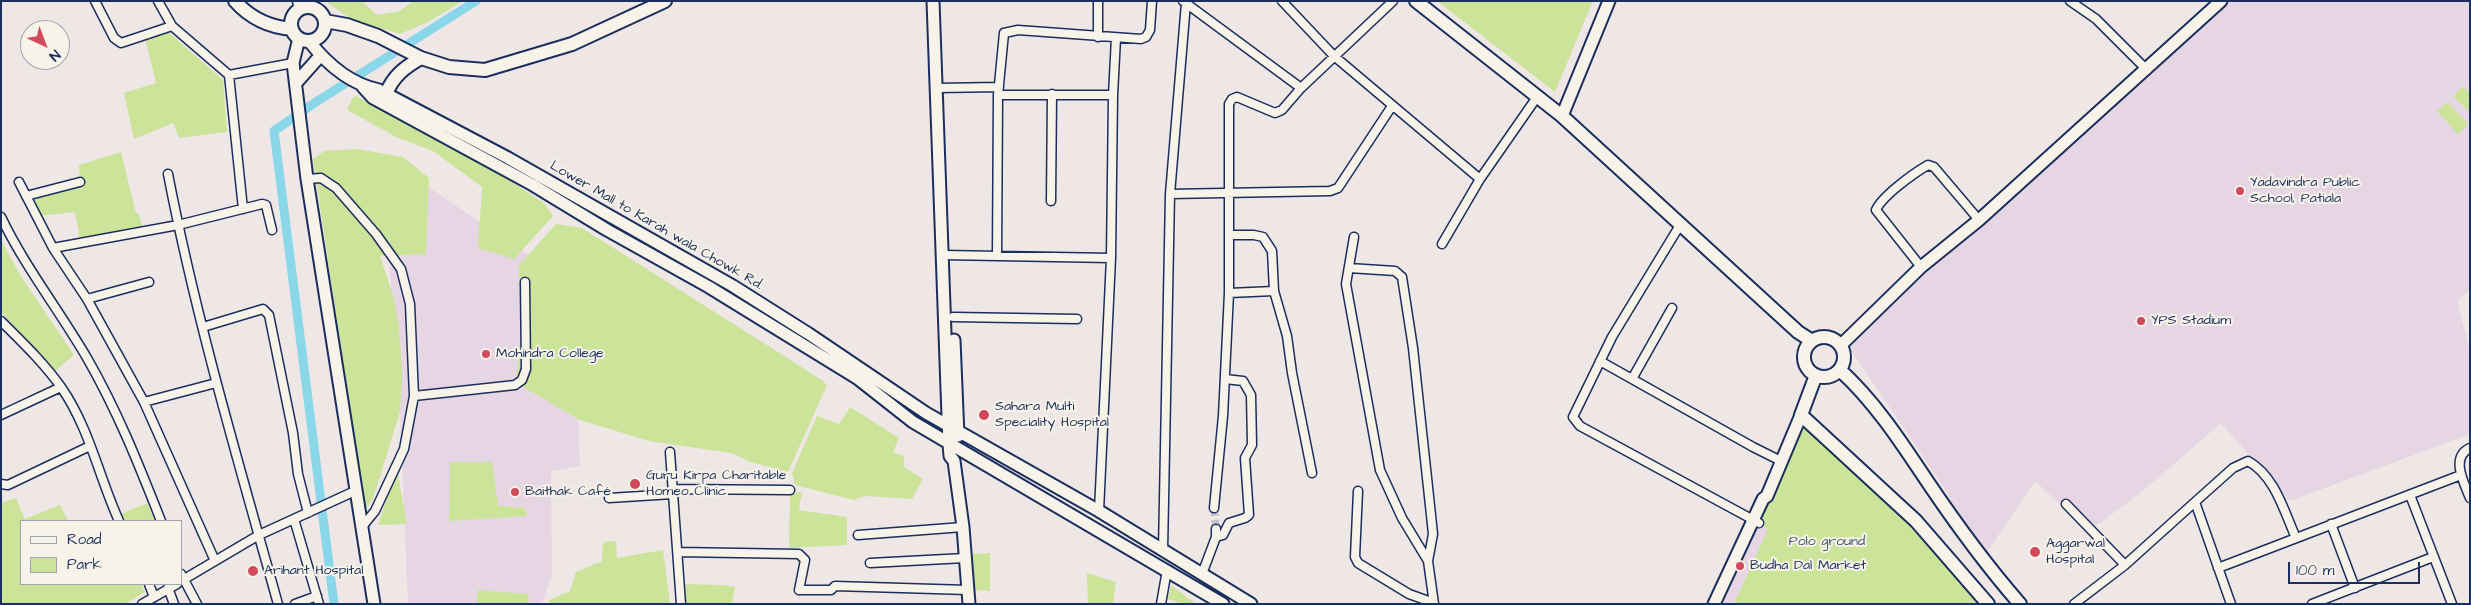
<!DOCTYPE html>
<html>
<head>
<meta charset="utf-8">
<style>
	body { margin:0 }
	#map { position:relative; width:2471px; height:605px; overflow:hidden; background:#efe6e6; font-family:"Architects Daughter",sans-serif }
	canvas { display:block }
	.frame { position:absolute; inset:0; border:2px solid #1b2f5e; pointer-events:none }
	.legend { position:absolute; left:20px; top:520px; width:162px; height:65px; box-sizing:border-box; background:#f7f3e8; border:1px solid #9fa5b1; margin:0; padding:6px 9px; list-style:none; font-size:15px; color:#1b2f5e }
	.legend li { display:flex; align-items:center; gap:10px; height:25px }
	.legend b { width:25px; border:1px solid #9fa5b1 }
	.north { position:absolute; left:20px; top:20px; width:50px; height:50px; box-sizing:border-box; background:#f7f3e8; border:1px solid #9fa5b1; border-radius:50%; rotate:137deg; font-size:14px; font-weight:700; line-height:20px; text-align:center; color:#1b2f5e }
	.north::after { content:''; display:block; margin:auto; width:18px; height:22px; background:#d1495b; clip-path:polygon(50% 0,100% 100%,50% 72%,0 100%) }
	.scale { position:absolute; left:2288px; top:562px; width:132px; height:22px; box-sizing:border-box; border:2px solid #1b2f5e; border-top:0; padding-left:6px; font-size:15px; line-height:18px; white-space:nowrap; color:#1b2f5e; -webkit-text-stroke:4px #f7f3e8; paint-order:stroke }
</style>
</head>
<body>
<div id="map">
<canvas width="2471" height="605"></canvas>
<div class="frame"></div>
<ul class="legend">
<li><b style="height:6px;background:#f7f3e8"></b>Road</li>
<li><b style="height:14px;background:#cce49a"></b>Park</li>
</ul>
<div class="north">N</div>
<div class="scale">100 m</div>
</div>
<script>
const ctx = document.querySelector('canvas').getContext('2d');
ctx.lineJoin = 'round';
function paint(path, color) {
  ctx.fillStyle = color;
  ctx.fill(path, 'evenodd');
}
function stroke(path, color, width, dash) {
  ctx.strokeStyle = color;
  ctx.lineWidth = width;
  ctx.lineCap = dash ? 'butt' : 'round';
  ctx.setLineDash(dash || []);
  ctx.stroke(path);
}
function write(font, color, halo, rows, align = 'center') {
  ctx.font = font + ' "Architects Daughter",sans-serif';
  ctx.lineWidth = 4;
  ctx.setLineDash([]);
  ctx.textBaseline = 'middle';
  ctx.strokeStyle = halo;
  ctx.fillStyle = color;
  for (const [text, x, y, turn = 0] of rows) {
    ctx.save();
    ctx.translate(x, y);
    ctx.rotate((+turn || 0) * Math.PI / 180);
    ctx.textAlign = isNaN(turn) ? turn : align;
    if (halo) ctx.strokeText(text, 0, 0);
    ctx.fillText(text, 0, 0);
    ctx.restore();
  }
}
paint(new Path2D(`
	M2220,1H2470V290L2457,301L2470,351V434L2290,501L2221,423L2144,490L2100,523L2086,529L2035,481L1981,561L1946,491L1845,341Z
	M409,174L569,282L575,318L580,466L551,471L552,574L542,604H408L399,389L389,259Z
	M1751,520L1769,529L1734,604H1712Z`), '#e6d6e3');
paint(new Path2D(`
	M325,1H362L377,15L400,11L413,1H463L428,22L400,34L351,19Z
	M1437,1H1593L1555,92Z
	M168,32L223,80L227,132L179,138L173,123L134,139L124,93L156,83L145,38Z
	M2463,86L2470,93V113L2453,96Z
	M354,95L496,171L545,204L553,216L514,259L478,248L482,187L433,151L398,138L347,110Z
	M2447,102L2468,124L2458,134L2437,111Z
	M357,149L403,157L429,178L426,254L380,256L393,295L399,327L402,372L400,412L373,499L365,510L313,159L324,151Z
	M121,152L136,213L139,214L142,226L80,240L75,212L39,216L29,197L80,184L79,165Z
	M556,224L582,228L822,380L827,385L788,472L751,462L731,453L649,441L580,420L516,383L521,336L519,265Z
	M1,239L20,275L74,355L55,371L1,312Z
	M850,407L899,438L893,452L904,456V467L923,479L912,499L864,496L854,500L795,485L792,473L817,416L839,424Z
	M1798,419L1916,521L1988,604H1734L1768,529L1751,520Z
	M450,462H492L498,506L525,508L527,516L449,521Z
	M397,468L407,524L378,525Z
	M802,492L799,510L847,517V545L789,548L790,493Z
	M16,498L25,519L60,505L68,521H21V584H141L145,592L125,604H1V503Z
	M147,503L155,521H125L121,514Z
	M616,541L617,558L663,550L670,604H549V600L570,591L576,572L602,561L603,542Z
	M990,553V591L975,590L972,554Z
	M1087,573L1116,582L1113,604H1088Z
	M684,584L722,585L735,587L732,604H686Z
	M1171,585L1196,604H1183L1168,599Z
	M477,590L528,594L529,604H477Z`), '#cce49a');
stroke(new Path2D(`
	M334,604L274,131L316,102L476,1`), '#8ad7ea', 9);
stroke(new Path2D(`
	M1214,508L1216,529`), '#c5c1cb', 8, [8, 4]);
const street = new Path2D(`
	M95,1L114,38L121,43L172,26
	M158,1L172,26L229,75L293,63
	M297,1L299,10
	M1183,1L1301,88L1393,1
	M1282,1L1334,56L1480,179
	M2070,1L2096,19L2147,70
	M1098,37V1
	M229,75L243,209
	M937,88L999,87
	M998,95H1113
	M168,174C196,319 238,461 278,604
	M307,179L321,178L336,188L376,234L401,269L410,304L414,396L404,449L375,511L361,528
	M19,182L53,248L87,299
	M1170,194L1330,191L1338,188L1392,106
	M26,196L80,182
	M1051,201L1052,94
	M1,217C25,267 59,310 87,358C117,410 139,465 161,521
	M1680,225L1612,337L1573,417L1580,426L1759,523
	M1230,235H1254L1263,237L1272,251L1274,291L1287,336L1292,373L1312,473
	M1354,237L1346,284L1380,470L1402,518L1428,561
	M1442,244L1480,179L1537,97
	M53,248L178,225L262,204L266,205L272,230
	M943,255L1111,258
	M997,256L998,95L1004,33L1018,30L1141,39L1146,37L1150,30L1152,1
	M1921,267L1876,210C1882,196 1914,173 1928,165L1934,167L1979,220
	M1349,268L1395,271L1402,277L1413,348L1431,515L1433,534L1428,561L1434,604
	M149,282L87,299L144,402L215,561
	M1229,293L1274,291
	M953,317L1077,319
	M1,321C22,342 44,363 61,387C89,427 99,477 119,521
	M203,327L263,309L269,315L293,433L298,474L308,513
	M1600,361L1753,447L1781,461
	M1632,379L1672,308
	M414,396L515,385L522,380L526,369L525,282
	M144,402L216,383
	M1,415L61,387
	M2470,448C2450,457 2464,483 2470,498
	M670,452L681,604
	M1,484L8,485L90,446
	M672,489L790,490
	M1358,491L1355,557L1358,563L1409,594L1434,603
	M2410,495L2452,604
	M609,498L673,494
	M2195,502L2233,468L2248,461C2275,476 2284,511 2296,538
	M2066,504L2125,565
	M1214,508L1223,416L1229,293V104L1232,99L1237,97L1275,113L1282,110L1301,88
	M1099,511L1111,258L1113,95L1116,38
	M294,519L319,604
	M2331,524L2355,588
	M858,535L963,527
	M1216,537L1223,535L1229,523L1245,518L1249,515L1245,458L1252,445L1251,395L1243,381L1225,379
	M1163,551L1170,194L1186,3
	M678,552L799,554L805,560L799,590H831L835,586L968,590
	M870,563L965,558
	M2218,568L2461,475
	M181,574L197,604
	M1202,574L1216,537V529
	M181,581L259,535L355,491
	M149,584L154,597
	M168,588L174,604
	M142,604L177,584
	M295,604L317,596
	M1161,604L1167,570
	M2074,604L2125,565L2195,502L2231,604
	M2312,604L2433,557`);
const secondary = new Path2D(`
	M933,1L949,444L950,456L954,461L963,527L969,604
	M299,38L293,63L307,179L374,604
	M309,41C327,64 350,84 379,90L508,158L733,286L809,334L926,413L1099,511L1251,604
	M296,83L321,55
	M363,87L373,98L533,185L607,230L709,287L857,378L913,422L1223,604
	M1562,116L1609,1
	M954,340L958,436
	M1841,345L1921,267L1979,220L2221,1
	M1714,604L1763,499L1767,496L1801,415`);
const primary = new Path2D(`
	M235,1C250,18 269,27 292,29
	M1416,1L1562,116L1798,332L1812,341
	M291 24a17 17 0 1 1 34 0a17 17 0 1 1-34 0Z
	M325,21L347,25L378,36L421,58L449,67L485,70L572,44L665,1
	M386,94C393,76 405,67 421,58
	M1804 357a20 20 0 1 1 40 0a20 20 0 1 1-40 0Z
	M1840,370C1875,402 1901,442 1927,481C1956,524 1986,565 2020,604
	M1816,375L1801,415L1916,521L1988,604`);
stroke(street, '#1b2f5e', 11);
stroke(secondary, '#1b2f5e', 15);
stroke(primary, '#1b2f5e', 16);
stroke(street, '#f7f3e8', 8);
stroke(secondary, '#f7f3e8', 11);
stroke(primary, '#f7f3e8', 12);
for (const [x, y, r, color] of [
	[2240,191,5,"#d1495b"],
	[2141,321,5,"#d1495b"],
	[486,354,5,"#d1495b"],
	[984,415,6,"#d1495b"],
	[635,484,6,"#d1495b"],
	[515,492,5,"#d1495b"],
	[2035,552,6,"#d1495b"],
	[1740,566,5,"#d1495b"],
	[253,571,6,"#d1495b"]
]) {
  const dot = new Path2D();
  dot.arc(x, y, r, 0, 2 * Math.PI);
  ctx.fillStyle = color;
  ctx.fill(dot);
  stroke(dot, '#f7f3e8', 2);
}
write('14px', '#1b2f5e', '#f7f3e8', [
	["Yadavindra Public",2250,183],
	["School, Patiala",2250,199],
	["YPS Stadium",2151,321],
	["Mohindra College",496,354],
	["Sahara Multi",995,407],
	["Speciality Hospital",995,423],
	["Guru Kirpa Charitable",646,476],
	["Homeo Clinic",646,492],
	["Baithak Café",525,492],
	["Aggarwal",2046,544],
	["Hospital",2046,560],
	["Budha Dal Market",1750,566],
	["Arihant Hospital",264,571]
], 'left');
write('14px', '#1b2f5e', '#f7f3e8', [
	["Lower Mall to Karah wala Chowk Rd.",656,226,30]
]);
write('14px', '#3e536a', '#f7f3e8', [
	["Polo ground",1827,542]
]);
</script>
</body>
</html>
